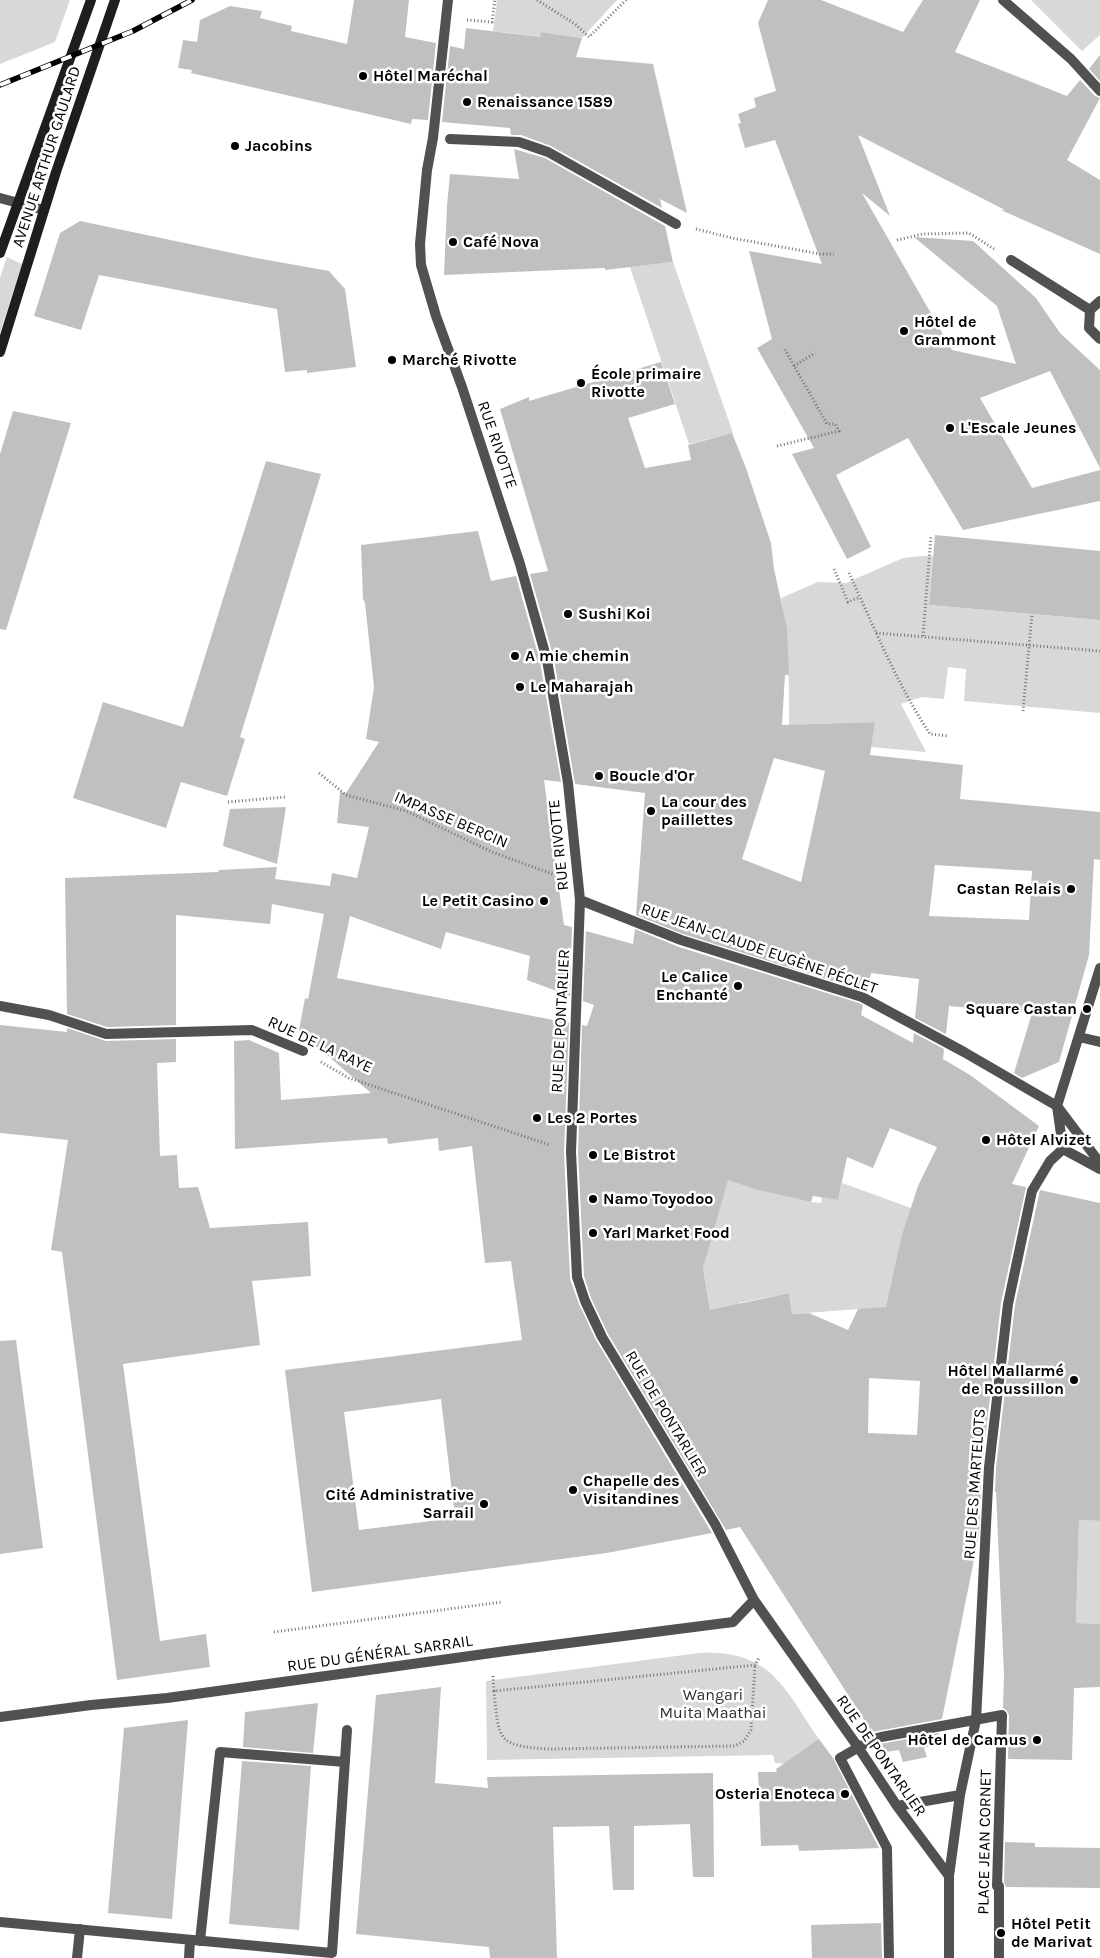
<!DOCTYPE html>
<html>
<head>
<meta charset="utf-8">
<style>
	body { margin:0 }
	canvas { display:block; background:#fff }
</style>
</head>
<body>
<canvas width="1100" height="1958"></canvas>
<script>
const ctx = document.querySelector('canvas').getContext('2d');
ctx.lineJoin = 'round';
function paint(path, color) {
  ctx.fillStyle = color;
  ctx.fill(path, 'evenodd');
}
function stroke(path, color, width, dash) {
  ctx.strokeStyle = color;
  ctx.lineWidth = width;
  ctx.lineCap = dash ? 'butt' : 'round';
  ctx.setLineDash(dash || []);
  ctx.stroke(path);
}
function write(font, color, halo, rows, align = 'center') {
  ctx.font = font + ' Karla,sans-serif';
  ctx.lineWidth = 5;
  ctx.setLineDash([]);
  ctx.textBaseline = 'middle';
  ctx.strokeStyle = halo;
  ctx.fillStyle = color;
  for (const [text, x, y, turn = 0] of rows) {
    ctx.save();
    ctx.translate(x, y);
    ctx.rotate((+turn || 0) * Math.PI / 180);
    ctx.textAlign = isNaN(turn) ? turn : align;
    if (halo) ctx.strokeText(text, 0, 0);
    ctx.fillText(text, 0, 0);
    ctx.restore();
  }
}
paint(new Path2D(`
	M0,0H70L55,42L0,64Z
	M497,0H617L582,38L542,32L540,37L493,31Z
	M1031,0H1100V35L1082,51Z
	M7,257L22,264L0,333V278Z
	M673,262L733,433L689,444L630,267Z
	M923,556H933L929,605L1100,620V713L964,701L966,669L948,667L944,699L922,697L901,704L926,752L871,747L875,722L789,725C789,682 789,640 781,598L818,582L846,583L903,558Z
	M725,1179L751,1188L811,1202L821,1203L822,1197L838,1199L842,1183L911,1208L889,1312L859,1309L792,1314L789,1293L739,1303L742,1319L713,1326L703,1268Z
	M1079,1520L1100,1521V1624L1076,1623Z
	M699,1653C771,1649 784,1688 819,1739L815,1765L775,1763L773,1755L487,1760L486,1681Z`), '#d8d8d8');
paint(new Path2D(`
	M354,0H409L405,37L436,43L428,120L412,119L411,124L191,73L192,70L178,68L183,40L197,42L200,20L230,6L262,11L260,18L292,26L291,31L347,44Z
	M768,0H821L903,32L923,0H980L955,52L1067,96L1080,80L1095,96L1100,98L1067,160L1100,180V254L1001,210H1005L858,135L890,216L862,193L952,350L1016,364L997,306L914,237L973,241L1036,298L1060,333L1100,370V468L1050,371L980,398L1032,488L1100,470V501L963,530L908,438L836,475L871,547L847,559L792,454L814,448L757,348L772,339L749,251L822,264L775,140L745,148L738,124L741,123L738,114L756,107L754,98L776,91L758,23Z
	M466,28L540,37L541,32L582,38L576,57L653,64L687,213L660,199L662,208L551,146L521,135H511L510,128L442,122L450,46L464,49Z
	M1100,55V81L1089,69Z
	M514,149L545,158L665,226L673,262L605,270V268L444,275L447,205L450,174L519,179Z
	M80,221L256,258L329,271L345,289L356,367L307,373V370L285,372L277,309L99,275L81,330L34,316L60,233Z
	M661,362L675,404L628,418L645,468L691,460L688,445L732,433L746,468L771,543L774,569L787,628L789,675H785L782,725L875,722L870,755L963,765L960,799L1100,812V860L1094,859L1089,955L1059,1062L1022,1078L1014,1073L1032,1013L949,1006L946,1034L915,1018L919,979L871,973L867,992L683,934L636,915L645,793L575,784L554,659L530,574L548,571L500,409L529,397V401ZM774,758L825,771L801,882L742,859ZM935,865L1032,871L1029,920L929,916Z
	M13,411L71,423L6,630L0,629V454Z
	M266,461L321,474L240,737L245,739L227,796L181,782L166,828L73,798L103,702L183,727Z
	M478,531L491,581L516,576L540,662L561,782L544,780L564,925L572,927L570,996L527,980L530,956L446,932L441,949L350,916L337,978L569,1023L564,1152L570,1279L579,1304L596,1340L712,1533L607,1553L312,1592L285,1370L522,1340L511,1261L485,1263L472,1146L439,1151L438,1138L388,1144L387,1138L235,1149L234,1041L249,1040L279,1053L281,1100L371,1093L319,1048L299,1042L301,1032L299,1030L305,998L308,999L324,914L272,904L270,924L176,915V1025L107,1027L67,1014L65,878L218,872L219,870L277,867L275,879L330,886L332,873L357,878L369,827L337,823L340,792L346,793L379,742L366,739L374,687L365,603L363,599L361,545ZM441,1399L455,1518L359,1530L344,1412Z
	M935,535L1100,551V620L929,605Z
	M286,807L277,864L223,846L230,809Z
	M635,929L679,947L859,1003L863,1005L861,1015L913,1043L914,1033L944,1049L943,1059L970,1075L1039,1126L1012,1184L1026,1187L1001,1303L982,1466L979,1535L942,1719L872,1732L740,1527L726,1530L608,1334L591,1298L584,1276L578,1152L582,1025L587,1026L594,1005L583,1001L586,931L633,944ZM890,1128L937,1147L918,1186L902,1235L886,1307L858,1309L848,1330L809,1313L792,1314L789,1293L710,1310L703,1268L728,1180L754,1189L811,1202L813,1196L838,1200L847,1157L873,1168ZM869,1378L920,1381L917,1435L868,1433Z
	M0,1025L67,1032V1028L106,1041L176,1039V1062L157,1063L160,1156L177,1155L179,1188L198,1187L210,1228L308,1222L311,1276L252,1281L260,1345L123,1364L160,1641L206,1634L210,1667L117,1680L62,1252L51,1250L68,1140L0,1133Z
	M1040,1190L1100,1203V1521L1079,1520L1076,1623L1100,1624V1687L1074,1688L1072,1760L1008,1759L1009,1715L1007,1711L1003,1708L1004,1675L996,1492H995L996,1468L1015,1305Z
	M16,1340L43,1548L0,1554V1341Z
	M441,1687L435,1783L488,1788L487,1777L713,1773L714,1877H693L690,1824L634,1826V1890H613L609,1826L553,1827L557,1958H490L489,1947L356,1934L376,1695Z
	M318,1703L313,1753L243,1747L245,1712Z
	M188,1720L172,1919L108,1913L124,1728Z
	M939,1733L940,1743L924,1748L927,1757L903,1762L899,1750L886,1752L880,1744Z
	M819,1739L833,1758L879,1848L799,1851L798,1845L761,1846L758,1772H777L776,1769Z
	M242,1761L311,1766L299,1930L229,1924Z
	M1005,1842L1035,1843V1847L1100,1848V1888L1006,1887L1004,1882Z
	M881,1923L882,1958H812L811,1925Z`), '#c0c0c0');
stroke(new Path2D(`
	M537,0L575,24L589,37L626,0
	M467,20L492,22L495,0
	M696,229L732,238L820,254H834
	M897,240L923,234L969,233L994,249
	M794,366L815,353
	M777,446L839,431L835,424H827L784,348
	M834,569L848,602L860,597
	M849,573C873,625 898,686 930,734L949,736
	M876,633L1100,651
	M923,636L931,535
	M1023,711L1032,614
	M319,773L346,795L406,811L492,852L555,875
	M228,802L285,797
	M321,1062L349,1078L550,1145
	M274,1632L502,1602
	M493,1676L494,1691L755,1665L759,1658
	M494,1691C499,1739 496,1746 548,1749L735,1746L744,1741L751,1730L755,1665`), '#737373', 3, [1, 2.5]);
stroke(new Path2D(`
	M0,198L44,210
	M0,1922L332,1953L347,1730
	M200,1941L220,1752L345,1762
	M77,1958L80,1929
	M189,1958L190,1940`), '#515151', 10);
stroke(new Path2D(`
	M448,0L433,138L427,170L420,244L421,265L436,316L462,387L520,564L547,660L568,783L580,900L571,1152L577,1277L585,1301L602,1337L715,1524L754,1600L858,1747L897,1806L949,1876
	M1003,0L1071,59L1100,91
	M450,139L519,142L548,152L676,224
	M1011,260L1090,310
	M1090,310L1089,328L1100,339
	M1090,310L1100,301
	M580,900L681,940L862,997L964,1052L1057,1106L1100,1163
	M0,1006L49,1015L106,1034L252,1030L303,1051
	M1079,1037L1100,1042
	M1063,1149L1057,1106L1100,968
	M1063,1149L1100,1169
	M0,1717L91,1705L167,1698L506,1651L733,1622L754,1600
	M897,1806L960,1795
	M889,1958L887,1848L840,1758L873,1739L881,1737L1002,1715L997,1886H999V1958
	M949,1958V1876L960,1795L976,1720L989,1467L1008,1304L1032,1191L1050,1161L1063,1149`), '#515151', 10);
stroke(new Path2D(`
	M0,253L91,0
	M0,352L56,172L115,0`), '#1e1e1e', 10);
const rail = new Path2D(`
	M0,85L133,31L192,0`);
stroke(rail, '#000', 5.5);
stroke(rail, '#fff', 4, [11]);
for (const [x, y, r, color] of [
	[363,76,5,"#000"],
	[467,102,5,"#000"],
	[235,146,5,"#000"],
	[453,242,5,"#000"],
	[904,331,5,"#000"],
	[392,360,5,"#000"],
	[581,383,5,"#000"],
	[950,428,5,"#000"],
	[568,614,5,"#000"],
	[515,656,5,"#000"],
	[520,687,5,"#000"],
	[599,776,5,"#000"],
	[651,811,5,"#000"],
	[1071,889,5,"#000"],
	[544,901,5,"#000"],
	[738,986,5,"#000"],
	[1087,1009,5,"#000"],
	[537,1118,5,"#000"],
	[986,1140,5,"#000"],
	[593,1155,5,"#000"],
	[593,1199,5,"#000"],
	[593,1233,5,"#000"],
	[1074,1380,5,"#000"],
	[573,1490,5,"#000"],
	[484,1504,5,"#000"],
	[1037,1740,5,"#000"],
	[845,1794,5,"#000"],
	[1001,1933,5,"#000"]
]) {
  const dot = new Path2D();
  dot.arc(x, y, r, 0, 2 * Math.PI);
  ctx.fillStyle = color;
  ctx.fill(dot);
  stroke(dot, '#fff', 2);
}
write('bold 16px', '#000', '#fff', [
	["Hôtel Maréchal",373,76],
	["Renaissance 1589",477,102],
	["Jacobins",245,146],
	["Café Nova",463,242],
	["Hôtel de",914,322],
	["Grammont",914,340],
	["Marché Rivotte",402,360],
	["École primaire",591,374],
	["Rivotte",591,392],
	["L'Escale Jeunes",960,428],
	["Sushi Koi",578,614],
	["A mie chemin",525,656],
	["Le Maharajah",530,687],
	["Boucle d'Or",609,776],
	["La cour des",661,802],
	["paillettes",661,820],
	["Castan Relais",1061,889,"right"],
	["Le Petit Casino",534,901,"right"],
	["Le Calice",728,977,"right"],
	["Enchanté",728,995,"right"],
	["Square Castan",1077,1009,"right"],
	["Les 2 Portes",547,1118],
	["Hôtel Alvizet",996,1140],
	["Le Bistrot",603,1155],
	["Namo Toyodoo",603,1199],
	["Yarl Market Food",603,1233],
	["Hôtel Mallarmé",1064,1371,"right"],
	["de Roussillon",1064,1389,"right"],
	["Chapelle des",583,1481],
	["Visitandines",583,1499],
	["Cité Administrative",474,1495,"right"],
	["Sarrail",474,1513,"right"],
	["Hôtel de Camus",1027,1740,"right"],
	["Osteria Enoteca",835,1794,"right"],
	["Hôtel Petit",1011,1924],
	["de Marivat",1011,1942]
], 'left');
write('16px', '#000', '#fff', [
	["AVENUE ARTHUR GAULARD",47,157,-72],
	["RUE RIVOTTE",497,445,71],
	["IMPASSE BERCIN",451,820,23],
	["RUE RIVOTTE",559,845,-96],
	["RUE JEAN-CLAUDE EUGÈNE PÉCLET",759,949,19],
	["RUE DE PONTARLIER",561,1021,-87],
	["RUE DE LA RAYE",320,1045,25],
	["RUE DE PONTARLIER",666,1414,59],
	["RUE DES MARTELOTS",975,1484,-86],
	["RUE DU GÉNÉRAL SARRAIL",380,1654,-8],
	["RUE DE PONTARLIER",881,1756,55],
	["PLACE JEAN CORNET",985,1842,-89]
]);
write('16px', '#2f2f2f', '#fff', [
	["Wangari",713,1695],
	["Muita Maathai",713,1713]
]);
</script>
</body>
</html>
